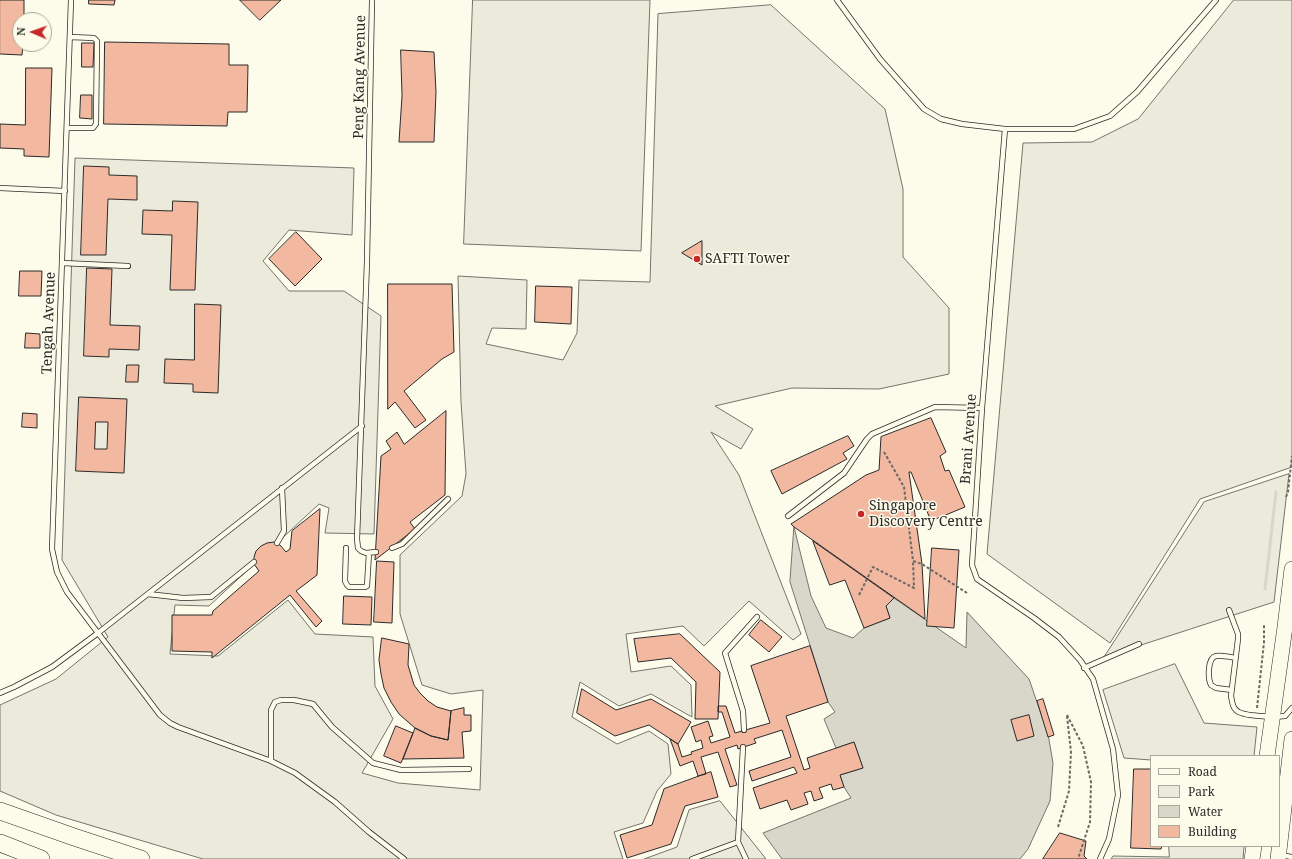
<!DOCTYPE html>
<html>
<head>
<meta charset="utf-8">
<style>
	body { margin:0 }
	#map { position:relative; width:1292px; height:859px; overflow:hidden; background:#fdfbea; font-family:"Noto Serif",serif }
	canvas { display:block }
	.legend { position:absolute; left:1150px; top:755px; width:130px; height:92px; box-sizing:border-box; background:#fdfbea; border:1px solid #a9a89e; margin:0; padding:5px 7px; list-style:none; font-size:12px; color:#2b2b2b }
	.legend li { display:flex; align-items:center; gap:8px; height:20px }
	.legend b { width:20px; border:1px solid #a9a89e }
	.north { position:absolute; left:12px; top:12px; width:40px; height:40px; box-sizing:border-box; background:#fdfbea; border:1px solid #a9a89e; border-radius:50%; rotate:272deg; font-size:11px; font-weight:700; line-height:16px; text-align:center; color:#2b2b2b }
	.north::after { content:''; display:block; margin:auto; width:14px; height:18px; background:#c62828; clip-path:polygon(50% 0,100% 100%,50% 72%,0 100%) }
</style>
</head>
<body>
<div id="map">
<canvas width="1292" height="859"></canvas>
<ul class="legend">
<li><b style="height:5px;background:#fdfbea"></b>Road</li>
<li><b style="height:11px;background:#ecebdb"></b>Park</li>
<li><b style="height:11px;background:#d8d7c9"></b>Water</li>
<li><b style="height:11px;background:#f2b8a0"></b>Building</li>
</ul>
<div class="north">N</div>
</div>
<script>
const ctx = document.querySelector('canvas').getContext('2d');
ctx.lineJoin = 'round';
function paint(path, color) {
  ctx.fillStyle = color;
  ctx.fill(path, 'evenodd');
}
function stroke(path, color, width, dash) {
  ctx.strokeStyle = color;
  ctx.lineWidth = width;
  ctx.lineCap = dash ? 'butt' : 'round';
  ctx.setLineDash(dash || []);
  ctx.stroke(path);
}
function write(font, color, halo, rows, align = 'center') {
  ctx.font = font + ' "Noto Serif",serif';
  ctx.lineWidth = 3;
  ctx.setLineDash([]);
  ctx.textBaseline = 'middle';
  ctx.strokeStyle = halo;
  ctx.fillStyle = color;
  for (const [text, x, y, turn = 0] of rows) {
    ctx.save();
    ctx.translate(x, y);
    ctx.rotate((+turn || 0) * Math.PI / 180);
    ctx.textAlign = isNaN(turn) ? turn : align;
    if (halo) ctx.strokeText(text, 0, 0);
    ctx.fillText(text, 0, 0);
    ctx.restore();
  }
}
const green = new Path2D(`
	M1234,0H1292V467L1200,499L1110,643L987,554L1023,143L1092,142L1138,119Z
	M771,5L885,109L903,189V257L949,308V374L879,389L792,388L715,406L753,429L741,449L711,432L739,475L801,634L793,640L749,601L704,646L683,626L626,634L631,672L671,666L691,685L692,717L651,694L619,706L580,682L572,717L617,744L649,731L668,744L671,774L657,791L643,823L614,832L623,859H203L56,815L0,791V705L56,679L108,637L62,560L75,158L354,168L352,235L289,230L263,261L289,291H344L381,316L374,534L325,533L329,508L319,504L209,606L175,605L170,654L218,656L288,600L315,634L373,637L375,686L393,719L362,773L398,783L480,790L483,690L451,694L422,685L400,614V555L462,496L466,474L461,402L458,276L527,280L526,329L492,328L486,344L563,360L577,333L579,280L650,282L658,14Z
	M1175,664L1204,723L1257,727L1254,756H1151V760L1124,758L1103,690Z
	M720,801L766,859H644L677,847L689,810Z
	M1169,846H1244L1243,859H1111L1113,856L1169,857Z`);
paint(green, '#ecebdb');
stroke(green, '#74746e', 1);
const parking = new Path2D(`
	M473,0H650L641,251L464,244Z
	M1289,474L1274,602L1104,657L1204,502Z`);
paint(parking, '#eceadb');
stroke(parking, '#74746e', 1);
const water = new Path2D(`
	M794,527L811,596L826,628L853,638L864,628L890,618L886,606L894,598L966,648L967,612L1029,679L1048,734L1053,763L1050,801L1028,849L1020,859H782L763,833L851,798L844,787L840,775L863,768L854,742L836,748L824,719L835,712L828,702L790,582Z`);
paint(water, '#d8d7c9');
stroke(water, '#74746e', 1);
stroke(new Path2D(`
	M1265,589L1276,492`), '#d8d7c9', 3);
const building = new Path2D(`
	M0,0H24V20H20V44H23L22,55L0,54Z
	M89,0H115L114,5L89,4Z
	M240,0H281L260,20Z
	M105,42L229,44V65H248L247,112H228L227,126L104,124Z
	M82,43H94L93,67H82Z
	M401,50L434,52L436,92L434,142H399L402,96Z
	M26,68H52L49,157L24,156V149L0,148V124L25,125Z
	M81,95H92V119L80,118Z
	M84,166L109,167V175L137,176V200L108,199L106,255H81Z
	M173,201L198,202L195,290H170L172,235L142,234L143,210L172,211Z
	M296,232L322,259L295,286L269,259Z
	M702,241V265L682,253Z
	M87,268L112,269L110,325L140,326L139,350L109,349V357L84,356Z
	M20,271H42L41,296H19Z
	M388,284H452L454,352L442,359L404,391L426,420L415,428L395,402L388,409Z
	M536,286L572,287L571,324L535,322Z
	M195,304L221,305L218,393L193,392V384L164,383L165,359L194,360Z
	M26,333L40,334V348H25Z
	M127,365H139L138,382H126Z
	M79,397L127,399L124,473L76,471ZM96,422H108L107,449H95Z
	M446,411L445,495L410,522L415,529L375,560L381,456L391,449L386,441L397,432L404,444Z
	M23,413L37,414V428L22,427Z
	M931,418L946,452L940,456L945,471L949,470L965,507L931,521L911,472H909L922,564L925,619L794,527L791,524L866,475L879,470L881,437Z
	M848,436L854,446L843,453L847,459L782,494L771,471Z
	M320,509L317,575L296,591L322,621L316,627L290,595L212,658V652L172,651V615H212L213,611L259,571L254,564V557L256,551L261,546L267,543L274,542L280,545L286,552L290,549L292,531Z
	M813,541L894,598L886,606L890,618L864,628L845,580L830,585Z
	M932,548L959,550L954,628L927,626Z
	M377,561L394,562L392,623L374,622Z
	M344,596L372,597L371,625L343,624Z
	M761,620L782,637L769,652L749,635Z
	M680,634L720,672L718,719H695L696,682L671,658L638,662L634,639Z
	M382,638L409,644L408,665L414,685L420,693L428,701L437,707L451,711L448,740L431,736L415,728L399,714L391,702L384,688L381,674L379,660Z
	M810,646L828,702L786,716L804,770L810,768L807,758L854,742L863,768L840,775L844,787L833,790L831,784L819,788L823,798L814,801L811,791L804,793L808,804L791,810L787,800L760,809L753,788L797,773L794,767L752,781L749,771L791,757L782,730L754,739L756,743L738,749L737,745L725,749L737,785L730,787L718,752L701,757L706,774L698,776L693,761L680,766L670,739L678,744L682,757L692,754L691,752L703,748L701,740L696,742L691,727L708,721L713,736L709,737L711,743L730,737L722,712H718V706H726L735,733L770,723L751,666Z
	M582,689L616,710L651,699L691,722L678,744L649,725L615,736L577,713Z
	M1043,699L1054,735L1048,737L1037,701Z
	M464,708V715H471V731L462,732L464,758L403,759L415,728L431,736L448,740L451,711Z
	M1029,715L1034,736L1017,741L1011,720Z
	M396,726L413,733L401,763L384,756Z
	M1134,769H1151V846H1162L1161,849L1131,848Z
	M711,772L718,797L685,806L671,844L627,858L620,835L652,825L664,789Z
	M1060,833L1086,841L1084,856L1087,859H1043Z`);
paint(building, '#f2b8a0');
stroke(building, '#2b2b2b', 1);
const lane = new Path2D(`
	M71,0L52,549L57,572L67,592L160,715L170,723L178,727L271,761L295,773L335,802L369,832L404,859
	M372,0L367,261L357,539L358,548L361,551L366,553L376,552
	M837,0L880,59L924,109L941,119L962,124L1005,129H1074L1110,116L1137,92L1216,0
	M67,128H93L96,124L97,41L94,38L70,37
	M1005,129L982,408L972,565L977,579L1034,618L1059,637L1080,660L1093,679L1113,749L1118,795L1109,839L1100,859
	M0,188L65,191
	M62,263L128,266
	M788,516L844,473L867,439L872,434L935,407L982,408
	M277,543L284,531L282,488
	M346,548L345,581L347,585L349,587H365L367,586L369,553
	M392,548L402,544L448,499
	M148,594L183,598L211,597L254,562
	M1229,610L1238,634V639L1231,696C1232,700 1232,707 1236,710C1242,717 1276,717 1285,716L1292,708
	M1084,668L1139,644
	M1232,690L1216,688L1211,685C1208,679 1207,658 1216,656C1222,655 1230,657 1236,658
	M0,693L14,687L52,667L98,633L362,426
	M744,730L743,711L725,653L757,617
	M743,747L738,842L746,859
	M271,761V710L275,702L281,700H294L313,704L332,727L373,763L401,770L469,769
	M1280,855L1292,857
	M692,859L738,842`);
const primary = new Path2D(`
	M1267,756L1285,627L1292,569
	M1252,859L1254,846
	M1278,859L1292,739`);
const highway = new Path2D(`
	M0,811L74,837L141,859
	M0,843L41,859`);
stroke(lane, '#2b2b2b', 6);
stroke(primary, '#2b2b2b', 16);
stroke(highway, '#2b2b2b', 18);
stroke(new Path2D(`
	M884,452L904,487L913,561L922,564L967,593
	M1286,497L1288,492L1292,456
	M859,595L873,567L914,588L913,561
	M1257,708L1264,642V625
	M1067,715L1083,746L1091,782L1090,822L1078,859
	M1058,827L1069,791L1071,752L1067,716`), '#6a6964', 2, [3, 2]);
stroke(lane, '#fdfbea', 4.5);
stroke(primary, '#fdfbea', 15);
stroke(highway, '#fdfbea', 17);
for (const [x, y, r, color] of [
	[697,259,4,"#c62828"],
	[861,514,4,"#c62828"]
]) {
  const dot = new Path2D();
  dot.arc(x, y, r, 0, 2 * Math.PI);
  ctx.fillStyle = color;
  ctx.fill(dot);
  stroke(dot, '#fdfbea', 1.5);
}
write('14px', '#2b2b2b', '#fdfbea', [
	["Peng Kang Avenue",360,77,-89],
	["Tengah Avenue",49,323,-88],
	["Brani Avenue",969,439,-86]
]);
write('14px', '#2b2b2b', '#fdfbea', [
	["SAFTI Tower",705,259],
	["Singapore",869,506],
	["Discovery Centre",869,522]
], 'left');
</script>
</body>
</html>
